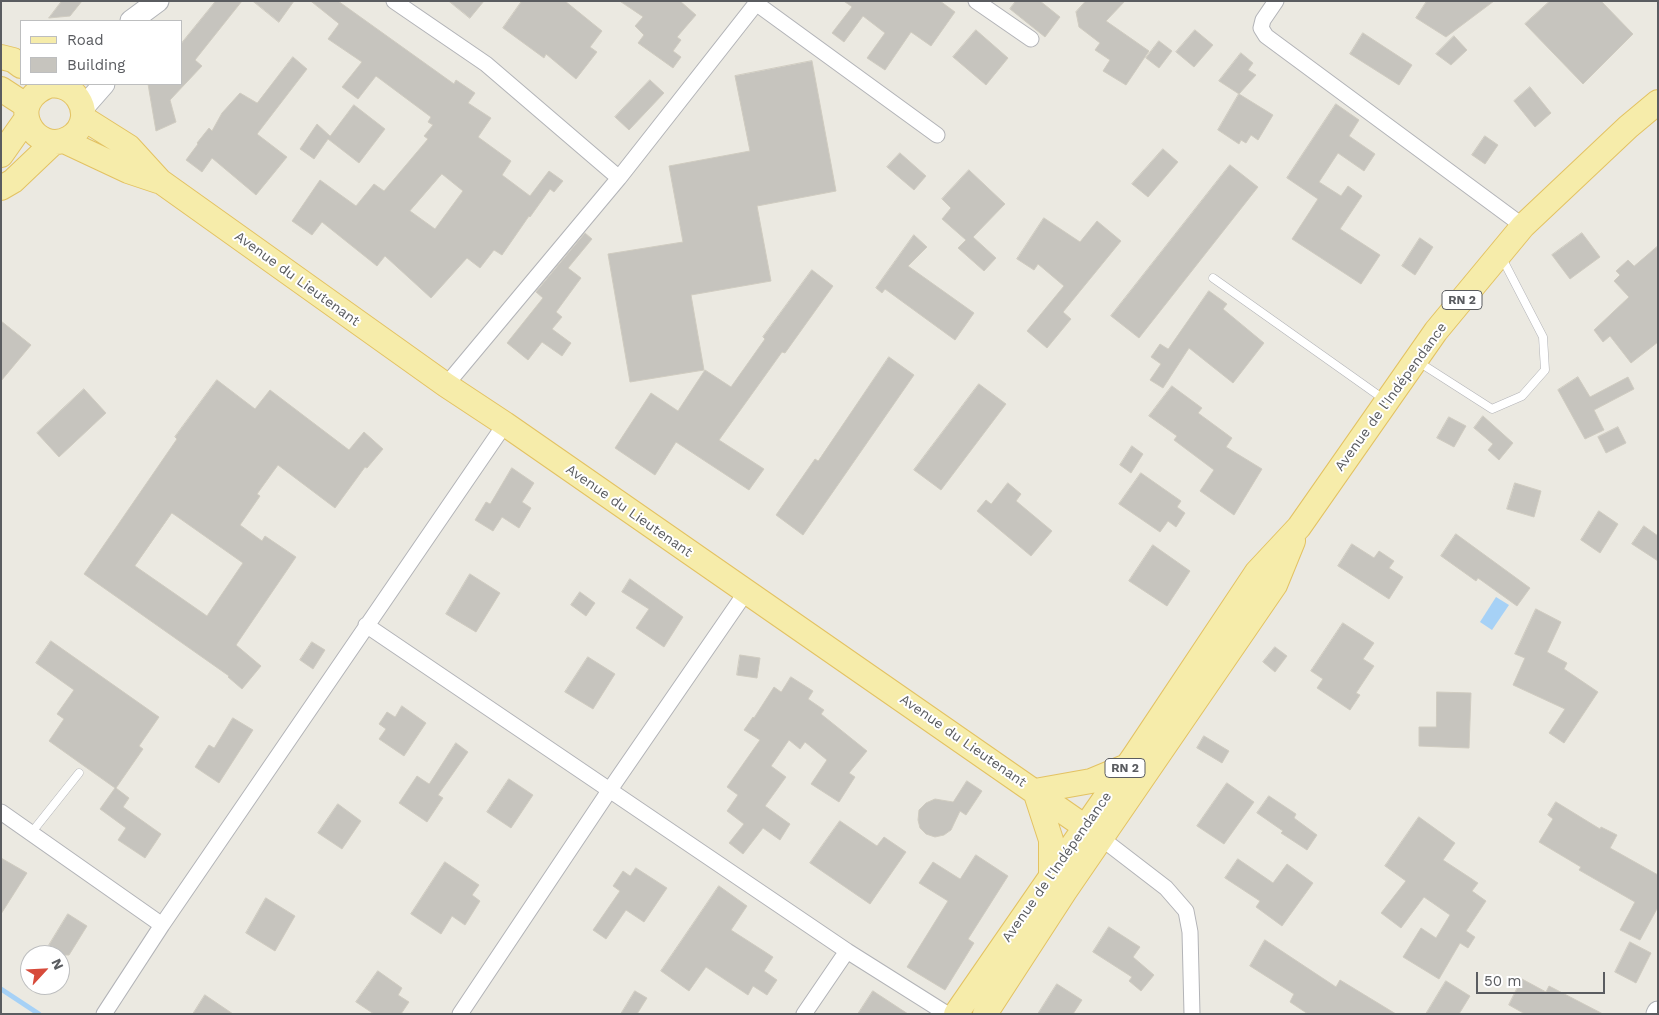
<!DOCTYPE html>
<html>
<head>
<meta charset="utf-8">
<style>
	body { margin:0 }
	#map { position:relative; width:1659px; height:1015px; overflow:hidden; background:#ebe9e1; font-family:"Work Sans",sans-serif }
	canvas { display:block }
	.frame { position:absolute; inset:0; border:2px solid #5a5c60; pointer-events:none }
	.legend { position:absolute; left:20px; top:20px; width:162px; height:65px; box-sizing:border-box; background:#fff; border:1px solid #bdbebf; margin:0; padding:6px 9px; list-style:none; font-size:15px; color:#5a5c60 }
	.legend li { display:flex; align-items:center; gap:10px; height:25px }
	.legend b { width:25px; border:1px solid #bdbebf }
	.north { position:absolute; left:20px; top:945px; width:50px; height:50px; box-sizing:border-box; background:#fff; border:1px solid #bdbebf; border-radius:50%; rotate:65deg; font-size:14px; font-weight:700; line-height:20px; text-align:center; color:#5a5c60 }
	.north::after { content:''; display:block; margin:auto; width:18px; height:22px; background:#d74b3b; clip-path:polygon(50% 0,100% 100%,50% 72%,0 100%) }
	.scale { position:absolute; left:1476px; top:972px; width:129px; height:22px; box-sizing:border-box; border:2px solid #5a5c60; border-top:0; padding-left:6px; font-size:15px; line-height:18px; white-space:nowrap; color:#5a5c60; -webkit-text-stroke:4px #fff; paint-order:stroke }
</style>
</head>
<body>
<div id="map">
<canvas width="1659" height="1015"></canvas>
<div class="frame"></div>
<ul class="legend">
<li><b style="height:6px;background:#f6ecaa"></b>Road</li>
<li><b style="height:14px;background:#c6c4be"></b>Building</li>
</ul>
<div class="north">N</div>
<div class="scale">50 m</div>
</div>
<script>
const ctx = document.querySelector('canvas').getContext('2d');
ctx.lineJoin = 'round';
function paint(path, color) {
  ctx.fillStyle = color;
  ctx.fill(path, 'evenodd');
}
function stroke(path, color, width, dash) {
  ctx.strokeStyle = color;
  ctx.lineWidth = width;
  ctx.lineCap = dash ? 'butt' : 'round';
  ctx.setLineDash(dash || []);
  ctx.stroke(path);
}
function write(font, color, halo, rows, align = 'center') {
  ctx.font = font + ' "Work Sans",sans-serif';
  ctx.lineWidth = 4;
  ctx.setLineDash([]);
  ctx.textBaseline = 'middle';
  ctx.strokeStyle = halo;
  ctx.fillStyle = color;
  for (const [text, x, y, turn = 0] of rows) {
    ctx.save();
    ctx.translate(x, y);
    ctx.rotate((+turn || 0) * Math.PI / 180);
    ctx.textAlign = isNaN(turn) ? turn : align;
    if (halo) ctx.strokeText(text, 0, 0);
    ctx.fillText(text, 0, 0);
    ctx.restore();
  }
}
paint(new Path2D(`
	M1496,597L1509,605L1492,630L1480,622Z`), '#a6d1f6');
stroke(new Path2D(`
	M1,989L39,1014`), '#a6d1f6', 5);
const building = new Path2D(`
	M62,1H82L70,16L49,18Z
	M216,1H242L195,60L202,66L170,100L176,122L156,131L148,84H181V44Z
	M253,1H294L279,22Z
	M311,1H338L454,84L456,80L475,93L468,103L491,118L478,137L511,161L502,175L530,196L549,171L563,181L554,192L550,189L530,217L529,216L502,255L494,250L480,268L467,258L431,298L385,256L377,266L322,222L312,235L292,221L320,180L356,206L374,184L384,191L428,139L424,136L433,125L428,122L431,117L376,76L358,99L342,87L362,62L328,39L339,24ZM442,174L463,191L435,229L410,211Z
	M449,1H484L470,18Z
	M522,1H565L602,31L590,47L597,52L576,79L546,54L544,58L503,28Z
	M620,1H680L696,15L677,37L681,40L673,51L681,57L673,68L638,43L644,35L635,26L643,17Z
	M844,1H940L955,12L931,46L911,32L885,70L867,58L885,33L863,16L844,42L832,33L852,7Z
	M1016,1H1040L1060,17L1045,37L1010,9Z
	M1086,1H1125L1106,21L1149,51L1126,85L1103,71L1110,60L1095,50L1100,43L1079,27L1076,12Z
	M1427,1H1494L1446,37L1416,18Z
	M1550,1H1601L1633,34L1583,84L1525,24Z
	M976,30L1008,58L986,85L953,57Z
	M1195,30L1213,45L1194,67L1176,52Z
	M1363,33L1412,65L1399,85L1350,54Z
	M1454,36L1467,50L1451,65L1436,54Z
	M1159,41L1172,51L1159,68L1146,58Z
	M1241,53L1253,63L1248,70L1256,75L1239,94L1219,81Z
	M293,57L307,69L257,134L287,157L256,195L212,158L202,172L186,160L198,144L197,143L209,128L212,131L222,113L240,93L257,103Z
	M812,61L836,191L757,206L771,281L691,295L704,370L630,382L608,254L683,242L669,166L750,151L735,76Z
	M650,80L664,93L629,130L615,117Z
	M1530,87L1551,113L1535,127L1514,101Z
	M1239,94L1273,115L1258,140L1251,135L1246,143L1241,140L1239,144L1218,130Z
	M1336,104L1359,120L1349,136L1375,154L1364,171L1338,153L1319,182L1341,196L1348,186L1362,196L1340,229L1380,255L1361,284L1292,239L1318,199L1287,178Z
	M354,105L385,129L359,163L328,139L314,159L300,149L317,124L330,136Z
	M1485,136L1498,145L1485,164L1472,155Z
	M1163,149L1178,162L1148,197L1132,184Z
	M900,153L926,176L914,190L887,167Z
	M1230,165L1258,187L1139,338L1111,316Z
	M969,170L1005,204L973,237L996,258L984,271L958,248L966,240L942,219L951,208L942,199Z
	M1044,218L1080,242L1097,221L1121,241L1063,312L1071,319L1047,348L1027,331L1064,286L1038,264L1034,270L1017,259Z
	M585,233L592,239L568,268L581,278L556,312L562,317L552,329L571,343L562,356L542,342L528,360L507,343L543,298L536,292Z
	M1582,233L1600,257L1570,279L1552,255Z
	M914,235L927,247L908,266L974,313L955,340L885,289L882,293L876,288Z
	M1420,238L1433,247L1415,275L1402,266Z
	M1658,246V342L1631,363L1610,336L1603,342L1594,330L1629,297L1614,281L1620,275L1616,271L1628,260L1634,266Z
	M812,270L833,286L785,353L782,352L719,440L764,469L749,490L676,442L655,475L615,448L651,393L678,411L705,370L731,387L765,339L763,337Z
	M1209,291L1227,304L1223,309L1264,343L1233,383L1189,348L1163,388L1150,380L1161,364L1151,357L1160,344L1168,349Z
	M1,321L31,345L1,381Z
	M889,357L914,375L803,535L776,515L815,459L818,461Z
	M1578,377L1590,397L1628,377L1634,389L1594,410L1604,430L1585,439L1558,390Z
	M217,380L255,409L270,390L349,450L364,432L383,449L367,468L365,467L335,508L278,465L257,494L260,496L240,525L262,541L265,536L296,557L236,645L261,666L242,689L228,677L229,676L84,574L177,439L175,437ZM172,513L243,563L207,616L135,566Z
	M979,384L1006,404L941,490L914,470Z
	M1172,386L1202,408L1198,413L1232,438L1226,447L1262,469L1234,515L1200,491L1214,470L1174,440L1177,436L1149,416Z
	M84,389L106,413L59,457L37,433Z
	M1483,416L1513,443L1499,460L1488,450L1493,444L1474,428Z
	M1449,417L1466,426L1454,447L1437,438Z
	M1618,427L1626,443L1606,453L1598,437Z
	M1132,446L1143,454L1131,473L1120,465Z
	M512,468L534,483L522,502L531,508L519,528L502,517L493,531L475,520L486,502L490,504Z
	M1141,473L1181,501L1177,507L1185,513L1176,527L1168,521L1160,532L1119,504Z
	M1008,483L1021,494L1016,501L1052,531L1031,556L977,511L986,500L991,504Z
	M1515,483L1541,491L1534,517L1507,509Z
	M1599,511L1618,524L1600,553L1581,540Z
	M1644,526L1658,536V561L1632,544Z
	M1456,534L1530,588L1517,606L1478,578L1476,581L1441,556Z
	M1352,544L1374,558L1379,551L1394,561L1389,568L1403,577L1389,599L1338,566Z
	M1153,545L1190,571L1167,606L1129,581Z
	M470,574L500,593L476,632L446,614Z
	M630,579L683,617L664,647L636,628L649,609L622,592Z
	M580,592L595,603L586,616L571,605Z
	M1536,609L1561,622L1547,652L1567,663L1564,669L1598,692L1564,743L1549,733L1565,709L1513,685L1525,658L1515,654Z
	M1343,623L1374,643L1363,659L1374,666L1356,693L1360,695L1350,710L1317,688L1323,679L1311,671Z
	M51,641L159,717L139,746L143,749L116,788L129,798L123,807L161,834L145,858L118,840L126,828L100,809L115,788L49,741L64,719L57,714L74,690L36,663Z
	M312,642L325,650L313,669L300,660Z
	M1275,647L1287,656L1275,672L1263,662Z
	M740,655L760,658L757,678L737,675Z
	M588,657L615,674L593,709L565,692Z
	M791,677L813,691L808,699L824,710L821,714L867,751L849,773L855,777L839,802L811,784L827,760L805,742L800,749L789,740L771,766L786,777L765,806L790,824L780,840L763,828L743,854L729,843L744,824L727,811L738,795L727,787L760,740L744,730L753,717L754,718L774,687L781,692Z
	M1437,692L1471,693L1469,748L1419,746V727H1436Z
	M402,706L426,723L404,756L379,739L386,729L379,724L387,712L395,717Z
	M233,718L253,730L219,783L195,767L209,745L214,748Z
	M1204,736L1229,751L1222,763L1197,748Z
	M456,743L468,752L438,795L443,798L427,822L399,803L417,776L429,784Z
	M509,779L533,795L511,828L487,812Z
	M967,781L982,791L966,815L960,811L951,830L944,835L935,837L926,834L920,828L918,820L919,810L926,803L935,799L953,802Z
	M1227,783L1254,802L1224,844L1197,826Z
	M1269,796L1296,814L1294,818L1317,835L1307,850L1281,833L1283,831L1257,813Z
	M1556,802L1600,829L1601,827L1617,835L1610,848L1658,875V907L1640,940L1620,930L1635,902L1579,870L1581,867L1539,842L1553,819L1548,815Z
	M338,804L361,821L342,849L318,833Z
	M1419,817L1455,843L1443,860L1478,883L1472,891L1486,901L1466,931L1475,937L1468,948L1460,943L1439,979L1403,957L1421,928L1436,938L1450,915L1424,897L1401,928L1381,913L1406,881L1385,866Z
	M840,821L877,846L884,837L906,852L870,904L810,863Z
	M976,855L1008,876L968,939L974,943L945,990L907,967L948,901L919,883L933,862L960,879Z
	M1,858L27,873L1,914Z
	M1238,859L1273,883L1287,864L1313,883L1282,926L1256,907L1260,901L1225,878Z
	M445,862L479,885L472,895L480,901L465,925L452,916L441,934L411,914Z
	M636,868L667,888L644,922L626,910L606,939L593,930L620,891L613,886L623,871L630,876Z
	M719,886L747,906L731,930L773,957L764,971L777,980L767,995L753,986L748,995L706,967L689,991L661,971Z
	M266,898L295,916L275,951L246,933Z
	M68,914L87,926L69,955H43Z
	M1109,927L1140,947L1133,957L1154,975L1141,991L1129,981L1132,977L1093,952Z
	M1265,940L1336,987L1340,980L1396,1014H1308L1290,1002L1294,994L1250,966Z
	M1630,942L1651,953L1636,983L1615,972Z
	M378,971L402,988L398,995L409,1002L401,1014H374L356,1002Z
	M1522,979L1546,992L1549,986L1603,1014H1525L1509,1005Z
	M1446,981L1470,996L1459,1014H1426Z
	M1057,984L1082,1000L1073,1014H1038Z
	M635,991L647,998L637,1014H621Z
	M873,991L908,1014H858Z
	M205,995L233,1014H193Z`);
paint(building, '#c6c4be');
stroke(building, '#cfcbc0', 1);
const lane = new Path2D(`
	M1213,278L1385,400
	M1417,361L1492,409L1522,396L1545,370L1543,337L1502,258
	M32,832L79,773`);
const street = new Path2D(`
	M394,1L486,64L619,178
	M976,1L1031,39
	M1276,1L1263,20L1261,28L1266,36L1523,226
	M757,4L937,135
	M446,385L619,178L758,1
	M366,625L847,951L947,1014
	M1,812L162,925
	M1101,838L1166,888L1186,911L1190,932L1192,1014
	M104,1014L162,925L505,424
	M460,1014L609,791L746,592
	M804,1014L847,951`);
const secondary = new Path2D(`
	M131,21L158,1
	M82,109L104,84
	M1657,1014L1658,1012`);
const primary = new Path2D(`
	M1,57L13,60L21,66
	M48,84C53,86 58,85 63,87C75,91 84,103 83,117C82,126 76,134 69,138C36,157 2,102 51,85
	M1,89L27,106
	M83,118L129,147L160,181L446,385L505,424L1101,838
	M64,141L128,171L158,181
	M1,155L27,118
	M1,188L13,181L54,142
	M1051,877V840L1035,791L1091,781L1127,766
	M956,1014L1135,755L1257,572L1299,527L1436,331L1523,226L1628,127L1658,102
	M985,1014L1065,891L1275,585L1293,541`);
stroke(lane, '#b2b3b7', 9);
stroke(street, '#b2b3b7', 17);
stroke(secondary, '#b1b3b7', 23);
stroke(primary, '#e3c262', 26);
stroke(lane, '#fff', 8);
stroke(street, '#fff', 15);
stroke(secondary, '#fff', 21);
stroke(primary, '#f6ecaa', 24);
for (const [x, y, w] of [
	[1462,300,40],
	[1125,768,40]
]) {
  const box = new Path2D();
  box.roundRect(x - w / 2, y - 9.5, w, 19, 4);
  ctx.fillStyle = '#fff';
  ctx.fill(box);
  stroke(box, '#5a5c60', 1);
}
write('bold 12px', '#5a5c60', null, [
	["RN 2",1462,300],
	["RN 2",1125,768]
]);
write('14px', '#5a5c60', '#fff', [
	["Avenue du Lieutenant",297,279,36],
	["Avenue de l'Indépendance",1391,397,-54],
	["Avenue du Lieutenant",629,511,35],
	["Avenue du Lieutenant",963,741,35],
	["Avenue de l'Indépendance",1057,867,-55]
]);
</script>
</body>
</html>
